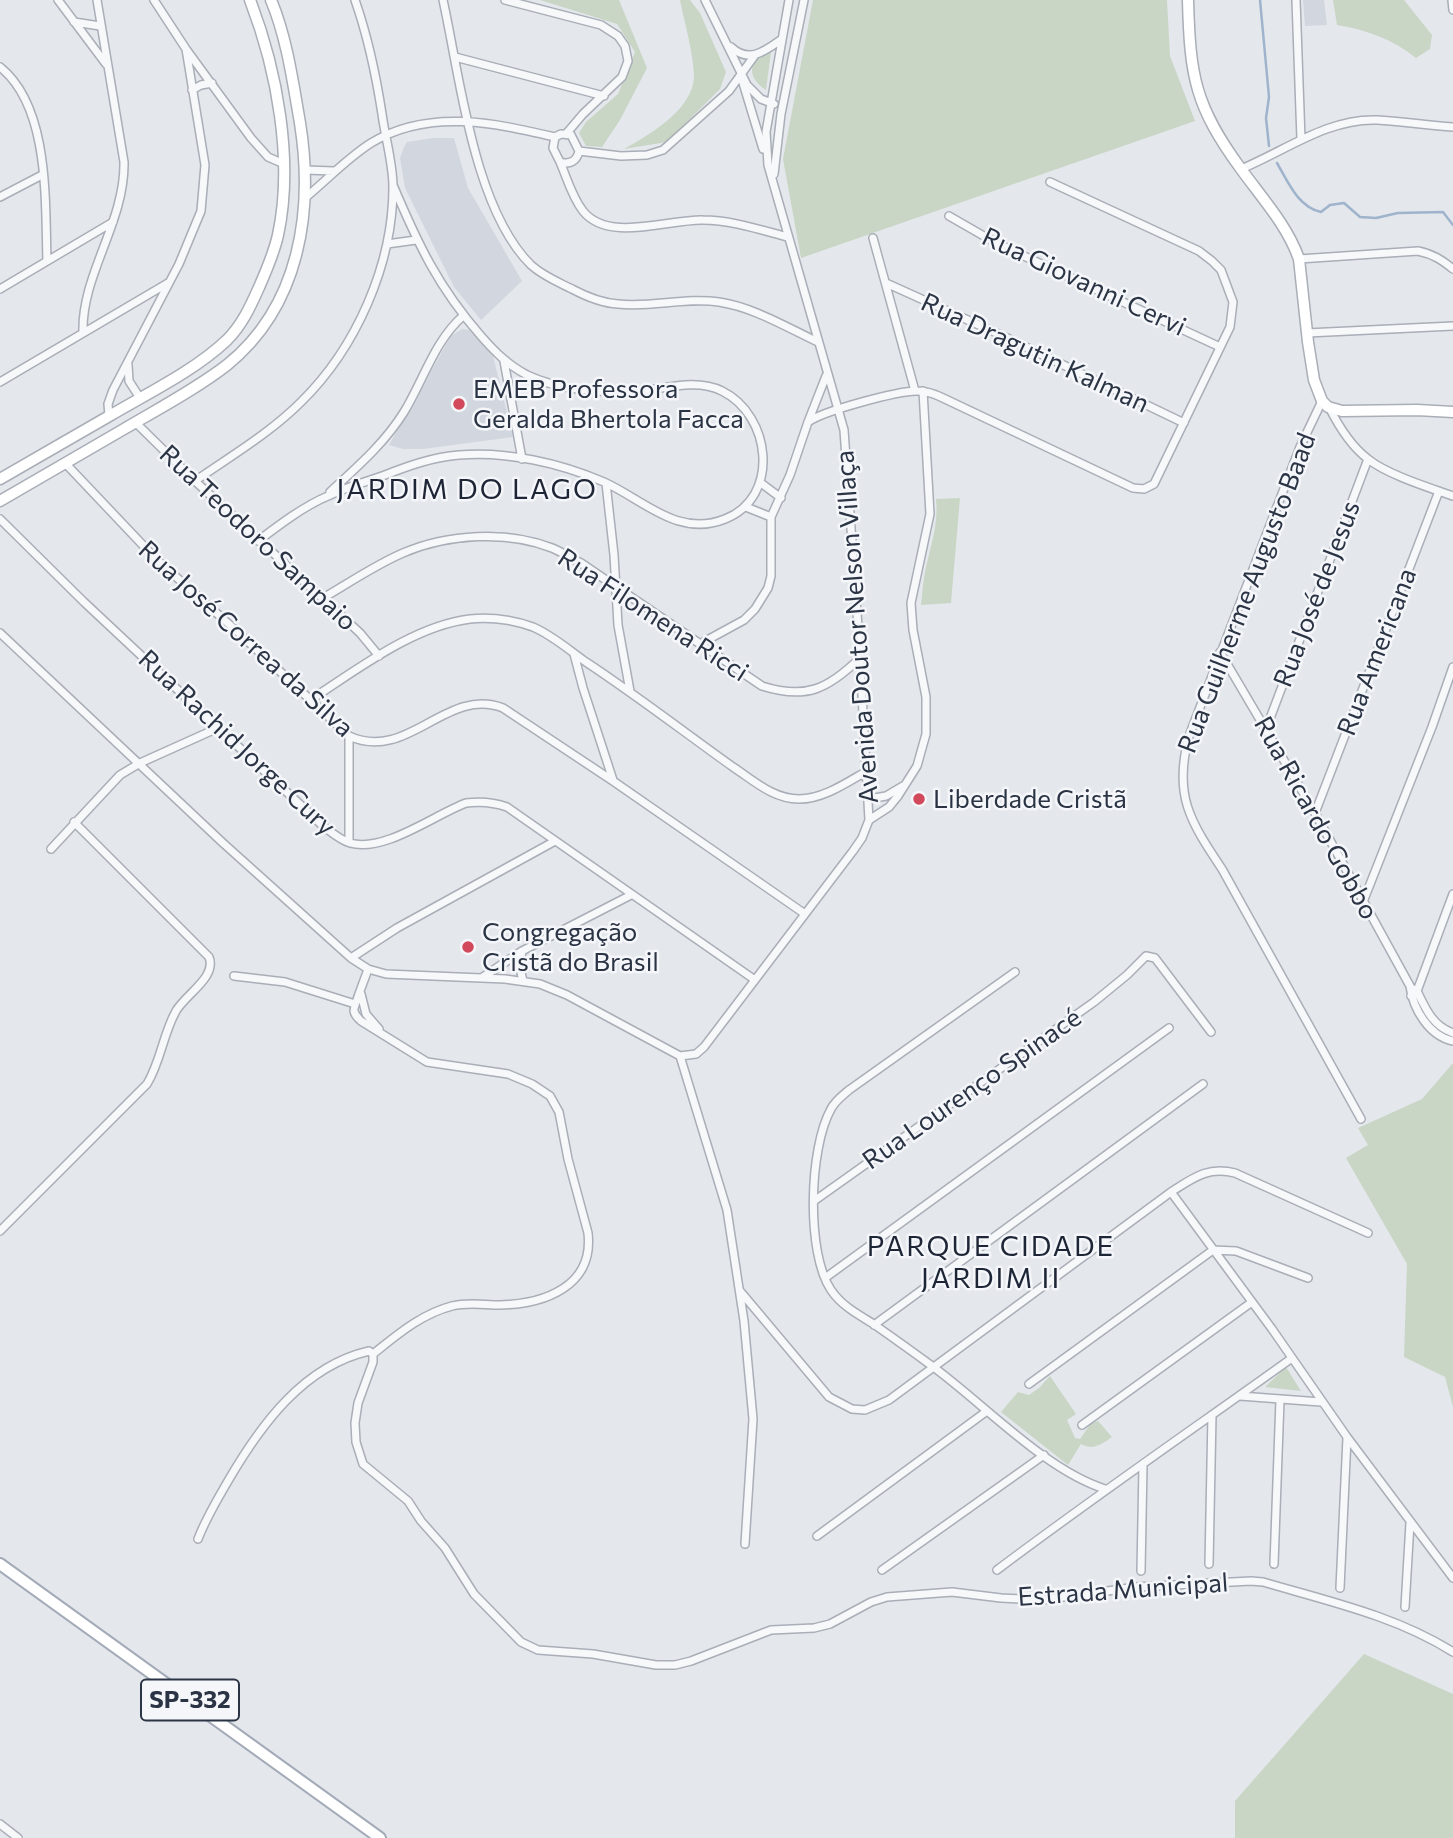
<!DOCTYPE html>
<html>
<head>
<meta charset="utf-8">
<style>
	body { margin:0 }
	canvas { display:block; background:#e4e7ec }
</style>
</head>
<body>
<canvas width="1453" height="1838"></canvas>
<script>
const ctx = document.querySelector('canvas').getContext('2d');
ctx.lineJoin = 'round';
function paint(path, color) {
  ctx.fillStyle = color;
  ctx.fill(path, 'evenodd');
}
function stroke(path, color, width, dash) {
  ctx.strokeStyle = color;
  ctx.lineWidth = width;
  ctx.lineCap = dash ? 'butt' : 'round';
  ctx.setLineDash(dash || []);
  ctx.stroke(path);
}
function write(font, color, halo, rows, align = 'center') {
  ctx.font = font + ' Commissioner,sans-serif';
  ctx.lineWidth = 5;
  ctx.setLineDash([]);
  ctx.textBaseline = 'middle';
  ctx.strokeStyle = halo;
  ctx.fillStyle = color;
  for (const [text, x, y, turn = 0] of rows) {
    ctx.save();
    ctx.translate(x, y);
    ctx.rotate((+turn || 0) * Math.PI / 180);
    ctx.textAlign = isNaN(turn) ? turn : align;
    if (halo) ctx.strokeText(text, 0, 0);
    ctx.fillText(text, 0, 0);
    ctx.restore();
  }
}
paint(new Path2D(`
	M1303,0H1324L1327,25L1305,26Z
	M433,138H454L468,188L522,281L481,320L454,287L405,188L400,158L404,147L407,142Z
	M462,329L471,330L493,356L513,437L423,449H403L389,445L451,336Z`), '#d2d6de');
paint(new Path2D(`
	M540,0H619L647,68L620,120L602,147L586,146L579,133L586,122L618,94L635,52L617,24Z
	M680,0H690L700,13L726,72L720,89L667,142L624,149C649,135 694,109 694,76C693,51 685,25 680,0Z
	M813,0H1167L1170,56L1195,121L801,258L783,159Z
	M1333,0H1404L1432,35L1430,49L1416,58C1392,39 1367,30 1337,25Z
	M771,52L766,90C754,82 748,73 755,59Z
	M960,498L951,603L921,605C922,594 923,583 925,572C930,547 939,524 936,499Z
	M1453,1063V1407L1445,1377L1404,1357L1407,1264L1346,1158L1368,1145L1358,1128L1422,1099Z
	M1286,1367L1301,1391L1265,1387Z
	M1050,1376L1076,1414L1067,1420L1075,1438L1080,1439L1091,1423L1098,1421L1112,1437C1102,1444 1093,1451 1081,1444L1068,1465L1001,1412L1018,1392L1029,1395L1039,1388Z
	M1364,1654L1453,1694V1838H1235V1801Z`), '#c9d6c5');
stroke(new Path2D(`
	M1260,0L1269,97L1266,118L1269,146
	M1277,163C1288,182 1298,207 1321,212L1330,205L1344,203L1360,217L1376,218L1398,213L1443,212L1453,225`), '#9fb4cc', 2.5);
const street = new Path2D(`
	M58,0L106,64
	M154,0L186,49L251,138L268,157L284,164
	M443,0C460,77 474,209 531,265C543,276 558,282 572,289C587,297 601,303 618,304C651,308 685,297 719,302C753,307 786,327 818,342
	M505,0L601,25L618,36L625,46L628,61L622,77L583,114L566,134
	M705,0L747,85L761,99L774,104
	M1296,0L1301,139
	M1452,0L1453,10
	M74,22L100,26
	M731,47C749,64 765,51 782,39
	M455,57L604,96
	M0,67C50,107 45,202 47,261
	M743,83L763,149
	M192,90L201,85L212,83
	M561,134L571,135L579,151C577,161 570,165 560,162L553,148L555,137Z
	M579,151L621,156L647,155L663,150L729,91L755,55
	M560,162C567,178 572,197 583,211C608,243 669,219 703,220C731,220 761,230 788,237
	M1241,169C1285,151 1328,118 1377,120C1403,121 1428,126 1453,127
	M305,170L334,171
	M774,174L781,114L804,0
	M0,197L42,175
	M305,198C327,180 346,159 371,143C429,108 494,123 555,137
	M949,216L996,243L1220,347
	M873,238L915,391
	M387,244L416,240
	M1299,259L1418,251C1433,254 1442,260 1453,269
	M886,283L1001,335L1184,423
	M0,289L113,222
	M83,333C81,275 125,223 124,162L97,0
	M1307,333L1453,326
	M504,361L522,459
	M128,365L129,381L140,398
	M0,382L168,283
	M1322,401L1300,447L1189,736C1173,795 1190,821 1222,869L1361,1119
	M1329,407C1338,425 1352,447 1368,459C1386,474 1430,488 1453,496
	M109,416L108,404L113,390L179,264L201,211L205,165L186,49
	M135,422L195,481L360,633L379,656
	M808,422C823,411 897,391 917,391C926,391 935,394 943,398L1133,488L1144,489L1154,484L1230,327L1233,302L1221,270L1212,261L1199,251L1050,182
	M66,464L156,559L240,634L349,736C408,763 446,686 503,708L613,781L805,914
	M195,481C231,456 270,433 301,402C356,348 393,265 393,187C393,163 385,137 382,114C376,75 368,37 355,0
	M606,483L614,555L618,625L630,691
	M761,483L781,498
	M330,492C357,467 384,444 404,412C423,381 435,340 463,316
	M746,507L771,517
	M0,519L84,602L323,826C331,832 340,840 350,843C384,853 434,815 466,803C482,801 493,802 507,807L755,980
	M258,541C279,525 304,506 328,496C346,487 366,482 385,475C408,466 433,457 459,455C507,451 560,463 604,482C644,500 678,538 725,519C781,497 771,415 722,391C694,377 659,391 629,392C595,392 559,390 527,375C508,365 495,352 481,336C438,287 418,244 393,185
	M323,598C349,583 375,565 403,553C447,534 507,530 552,548C562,552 571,558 581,563L762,686C806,700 828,689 860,658
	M0,633L223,843L351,958L368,969L386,974L505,979L540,984L567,995L680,1056
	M700,644L744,620L755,609L768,588L771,576V517L790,475L808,422L826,376
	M1220,652L1315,813L1410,986C1413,1009 1429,1036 1453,1041
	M574,654L583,688L613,780
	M310,700C357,670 413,626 470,619C491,617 513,620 533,627C552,635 569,650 586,662C636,695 684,732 733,767C753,780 773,799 799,799C823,799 846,783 867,771
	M1266,729L1368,459
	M869,799L886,796L903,786
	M1315,813L1439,491
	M869,820L889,807L898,796L917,766L926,734V697L913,630L911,603L930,514L923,391
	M349,842V736
	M51,849L120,775L140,763L220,727
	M1363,902L1432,727L1453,667
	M522,952L519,964L523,981
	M351,958L397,928L555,841
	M1015,972L849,1090C842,1096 835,1101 831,1109C809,1148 806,1253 831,1290C841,1305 857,1314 872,1323C892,1337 913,1352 932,1366C984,1404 1045,1470 1105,1489
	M234,976L285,982L355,1004
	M483,977L522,951L631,895
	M1413,989L1417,991C1426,1010 1433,1026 1453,1033
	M361,994L366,1014L379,1029
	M1411,996L1417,991L1453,894
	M680,1056L696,1054L704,1047L853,851L862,838L869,820L859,641L844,430L768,165L766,132L789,0
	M680,1056L727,1210L744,1321L753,1419L745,1544
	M1171,1192L1272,1329L1347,1437L1453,1578
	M814,1201L1094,1002L1127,975L1146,956L1155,958L1211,1032
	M0,1231L147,1084C161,1061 163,1034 176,1011C186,994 217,977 209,957L74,822
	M825,1278L1169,1028
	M740,1291L829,1397L852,1409L865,1410L889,1400L1171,1192C1193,1178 1208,1166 1235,1173L1368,1233
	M874,1325L1203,1084
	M373,1354V1362L358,1403L355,1423L356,1442L363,1464L408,1501L421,1521L445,1548L474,1594L521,1642L538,1650L593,1654L656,1665H675L691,1661L771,1630L814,1628L830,1624L871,1602L887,1597L952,1592L1001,1598L1041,1600L1137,1587L1251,1581L1263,1582C1328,1601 1396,1616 1453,1652
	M1029,1384L1213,1250L1236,1251L1308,1278
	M1240,1396L1321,1402
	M1082,1425L1252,1302
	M817,1536L987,1411
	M198,1539C206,1518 217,1500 228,1481C260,1426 303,1366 369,1351L373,1354C397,1335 421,1314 452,1306C468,1302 484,1305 500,1305C545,1304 594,1286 588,1233L568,1159L559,1112L550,1096L532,1084L508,1074L427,1062L361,1021C358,1018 355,1016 354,1011C353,1008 366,976 368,969
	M1209,1564L1212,1415
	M1274,1564L1280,1400
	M882,1570L1044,1455
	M997,1570C1094,1497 1193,1429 1292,1358
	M1141,1571L1143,1465
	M1340,1588L1347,1438
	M1405,1607L1410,1523
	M0,1824L18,1838`);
const secondary = new Path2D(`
	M1188,0C1190,77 1195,106 1241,169C1262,198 1287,225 1299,259L1308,342L1314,380L1322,401L1328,407L1342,411L1417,410L1453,412
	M0,479C37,458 74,436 111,415C150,392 194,371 227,340C243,324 251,305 260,285C267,269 274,253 278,235C294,161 277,70 250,0
	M0,501C42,477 82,453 124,429C158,409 196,389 227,365C300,306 314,211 300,123C293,83 287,38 271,0`);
const primary = new Path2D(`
	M0,1564L380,1838`);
stroke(street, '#a9aeb7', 10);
stroke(secondary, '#a9aeb7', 13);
stroke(primary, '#a3abb8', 14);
stroke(street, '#f7f8fa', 7);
stroke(secondary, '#fff', 10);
stroke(primary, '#fff', 10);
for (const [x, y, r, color] of [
	[459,404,7,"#d1495b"],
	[919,799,7,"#d1495b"],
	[468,947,7,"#d1495b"]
]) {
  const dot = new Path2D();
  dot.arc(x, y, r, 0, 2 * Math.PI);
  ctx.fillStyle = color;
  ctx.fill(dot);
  stroke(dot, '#f4f6f9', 2.5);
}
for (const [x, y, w] of [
	[190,1700,98]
]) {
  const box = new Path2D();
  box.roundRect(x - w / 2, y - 20.5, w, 41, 5);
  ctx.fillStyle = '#f4f6f9';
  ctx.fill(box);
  stroke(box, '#2b3445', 2);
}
write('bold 24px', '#2b3445', null, [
	["SP-332",190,1700]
]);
write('26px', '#2b3445', '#f4f6f9', [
	["Rua Giovanni Cervi",1084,282,25],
	["Rua Dragutin Kalman",1035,353,25],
	["Rua Teodoro Sampaio",258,538,43],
	["Rua Guilherme Augusto Baad",1247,593,-69],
	["Rua José de Jesus",1317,594,-69],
	["Rua Filomena Ricci",653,615,33],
	["Avenida Doutor Nelson Villaça",857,627,-94],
	["Rua José Correa da Silva",246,639,42],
	["Rua Americana",1377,652,-69],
	["Rua Rachid Jorge Cury",237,743,43],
	["Rua Ricardo Gobbo",1316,818,61],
	["Rua Lourenço Spinacé",972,1089,-35],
	["Estrada Municipal",1123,1590,-4]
]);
write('26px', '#2b3445', '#f4f6f9', [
	["EMEB Professora",473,389],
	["Geralda Bhertola Facca",473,419],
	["Liberdade Cristã",933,799],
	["Congregação",482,932],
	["Cristã do Brasil",482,962]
], 'left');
ctx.letterSpacing = '2px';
write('28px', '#1d2536', '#f4f6f9', [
	["JARDIM DO LAGO",467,490],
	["PARQUE CIDADE",991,1247],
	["JARDIM II",991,1279]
]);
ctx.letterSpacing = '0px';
</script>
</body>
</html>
